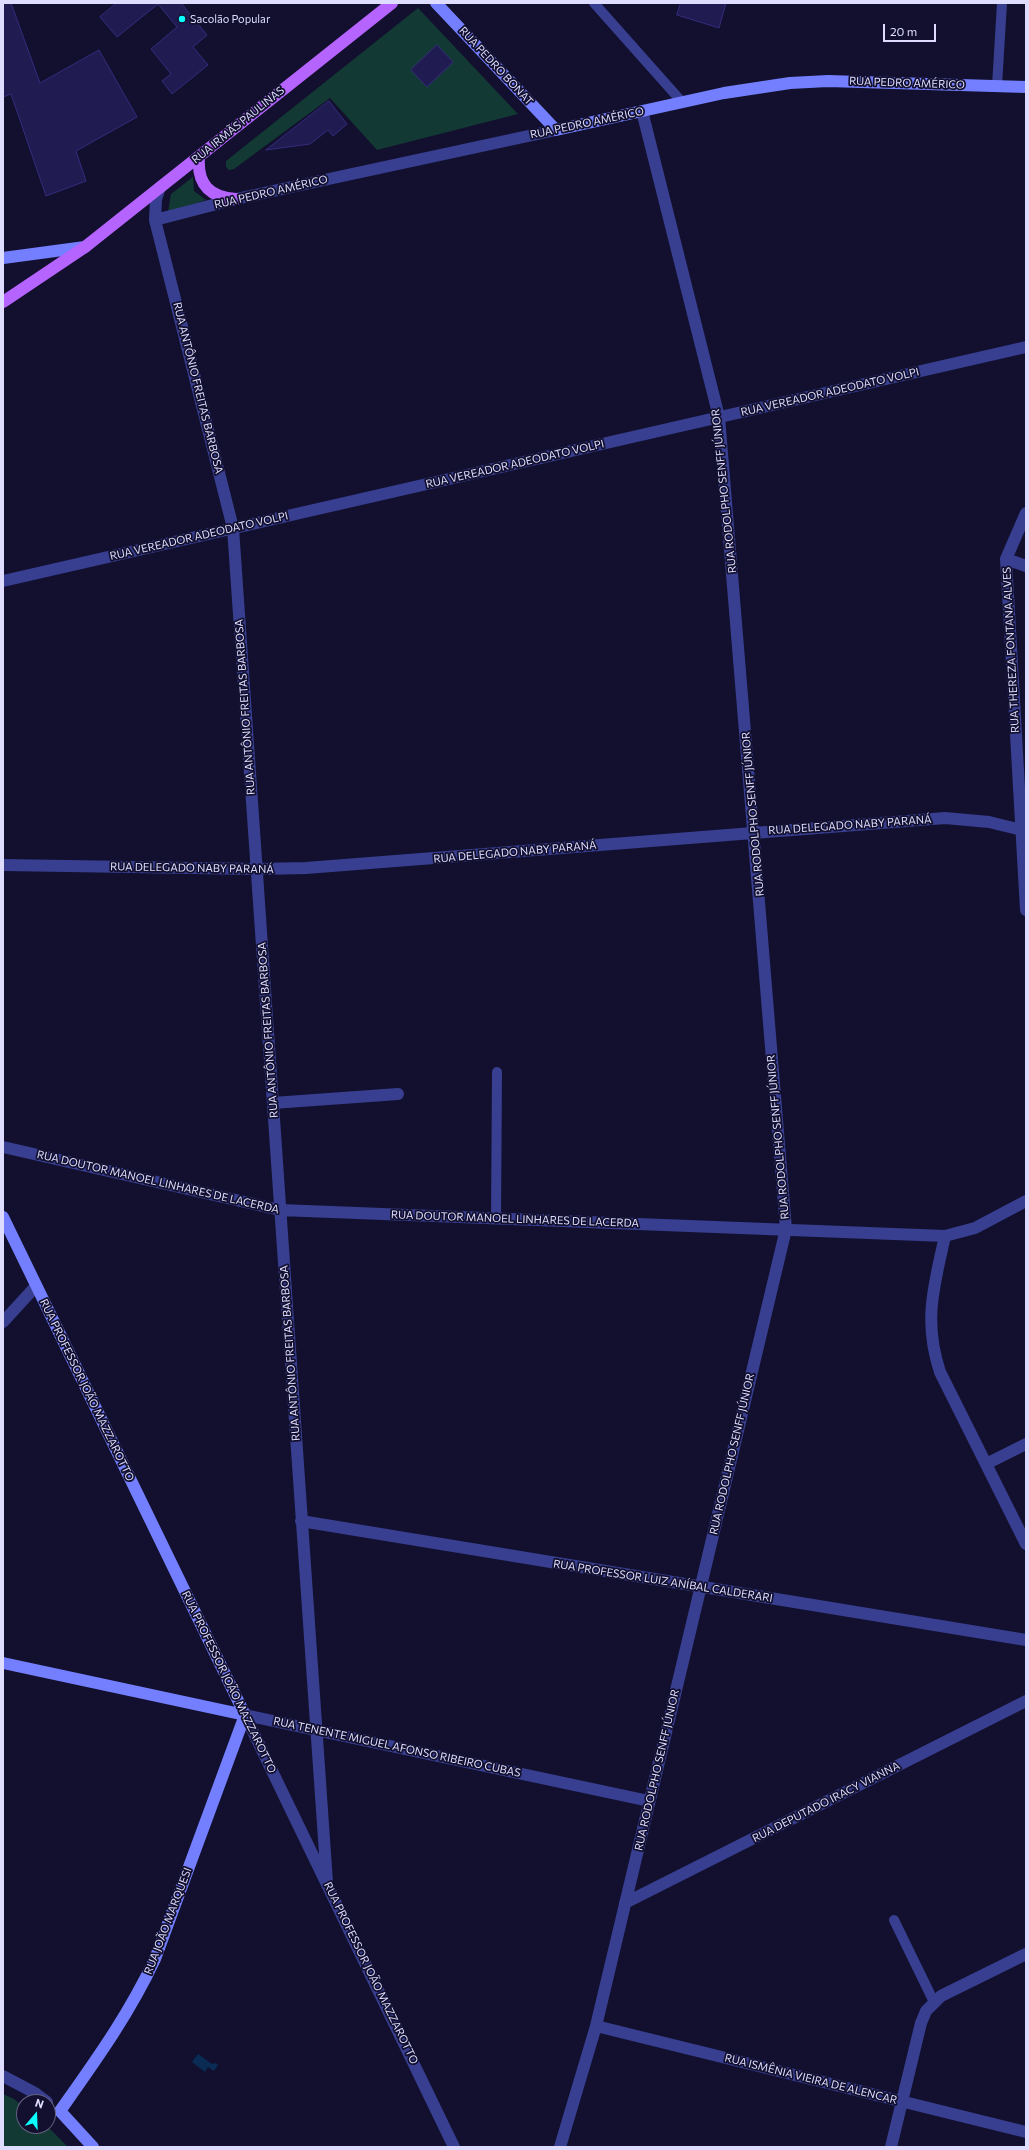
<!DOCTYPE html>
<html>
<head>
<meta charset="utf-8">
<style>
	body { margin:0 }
	#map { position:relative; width:1029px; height:2150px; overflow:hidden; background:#12102e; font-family:Commissioner,sans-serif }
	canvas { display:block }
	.frame { position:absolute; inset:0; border:4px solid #deddff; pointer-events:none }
	.north { position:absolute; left:16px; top:2094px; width:40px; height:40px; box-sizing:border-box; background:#12102e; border:1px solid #646282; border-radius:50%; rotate:19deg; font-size:11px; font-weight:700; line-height:16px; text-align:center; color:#deddff }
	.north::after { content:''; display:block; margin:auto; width:14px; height:18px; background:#09ffff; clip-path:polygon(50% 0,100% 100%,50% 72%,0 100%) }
	.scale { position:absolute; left:883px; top:24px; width:53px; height:18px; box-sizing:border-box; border:2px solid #deddff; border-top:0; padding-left:5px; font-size:12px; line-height:14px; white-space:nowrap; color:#deddff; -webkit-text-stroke:3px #12102e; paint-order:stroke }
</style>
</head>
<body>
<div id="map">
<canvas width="1029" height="2150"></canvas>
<div class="frame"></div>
<div class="north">N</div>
<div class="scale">20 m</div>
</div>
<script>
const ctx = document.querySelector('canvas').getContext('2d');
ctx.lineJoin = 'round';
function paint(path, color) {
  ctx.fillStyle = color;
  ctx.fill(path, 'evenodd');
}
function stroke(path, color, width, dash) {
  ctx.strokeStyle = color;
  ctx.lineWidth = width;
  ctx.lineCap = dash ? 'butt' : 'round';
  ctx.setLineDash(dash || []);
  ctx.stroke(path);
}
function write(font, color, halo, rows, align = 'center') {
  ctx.font = font + ' Commissioner,sans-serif';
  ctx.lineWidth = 3.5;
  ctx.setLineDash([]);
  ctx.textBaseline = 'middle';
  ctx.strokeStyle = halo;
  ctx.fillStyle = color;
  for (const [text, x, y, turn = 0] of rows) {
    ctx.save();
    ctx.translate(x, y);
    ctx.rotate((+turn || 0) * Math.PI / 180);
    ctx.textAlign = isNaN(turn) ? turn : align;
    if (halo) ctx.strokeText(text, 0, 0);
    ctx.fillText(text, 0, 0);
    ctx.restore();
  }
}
paint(new Path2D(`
	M418,8L518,114L377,150L330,98L234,169L229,170L226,167V161Z
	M193,177L194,191L206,200L168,212L171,194Z
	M3,2094L14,2099L24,2107V2126H47L68,2147H3Z`), '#133934');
paint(new Path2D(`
	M198,2054L212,2064L215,2063L218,2065L214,2071L208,2067L205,2072L192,2062Z`), '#0a2c54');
const building = new Path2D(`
	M3,3H11L40,83L99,50L137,117L76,151L86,181L46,196L11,94L3,97Z
	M117,3H181L207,35L193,47L208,65L172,94L162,81L171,74L151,49L177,27L158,4L117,37L100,17Z
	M681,3H726L719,28L677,15Z
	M437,45L453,62L427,87L411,70Z
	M329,101L347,124L333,136L328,130L310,144L266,150Z`);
paint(building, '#201b50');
stroke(building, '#342c7e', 1);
stroke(new Path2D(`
	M594,3L682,102
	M997,86L1002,3
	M496,1218L497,1072
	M894,1920L934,2002`), '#383e90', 10);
stroke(new Path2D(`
	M160,187L156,199L155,220L233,528L327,1882
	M155,220L236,199L556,130
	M1026,513L1006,559L1026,910
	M1006,559L1026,566
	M3,581L1026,347
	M3,865L257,869L306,868L945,818L989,822L1026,831
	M273,1103L398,1094
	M3,1147L280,1210L945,1236L975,1228L1026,1201
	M945,1236C934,1286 923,1321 940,1372L1026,1544
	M3,1322L36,1286
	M986,1464L1026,1444
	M301,1521L1026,1640
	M245,1715L454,2147
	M245,1715L649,1801
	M625,1903L1026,1701
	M596,2026L1026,2132
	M3,2076L35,2093L47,2102
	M560,2147L596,2026L786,1229L719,417L642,111
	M891,2147L921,2023L926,2011L941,1996L1026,1954`), '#383e90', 12);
stroke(new Path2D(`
	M436,3L556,130L724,93L790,83L828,81L1026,87
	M3,258L85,247
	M3,1217L245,1715
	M3,1663L245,1715
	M93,2147L60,2111C96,2060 128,2016 155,1959L245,1715`), '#747fff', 12);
stroke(new Path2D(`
	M199,157C197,184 209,197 236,199
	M3,302L85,247L392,3`), '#b664ff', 12);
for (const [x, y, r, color] of [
	[182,19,4,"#09ffff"]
]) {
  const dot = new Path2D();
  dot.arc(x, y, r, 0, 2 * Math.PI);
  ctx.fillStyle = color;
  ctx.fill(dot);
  stroke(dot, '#12102e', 1.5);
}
write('11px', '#deddff', '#12102e', [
	["Sacolão Popular",190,19]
], 'left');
write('11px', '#deddff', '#12102e', [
	["RUA PEDRO BONAT",496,66,47],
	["RUA PEDRO AMÉRICO",907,83,2],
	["RUA PEDRO AMÉRICO",587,123,-12],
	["RUA IRMÃS PAULINAS",238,125,-39],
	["RUA PEDRO AMÉRICO",271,192,-13],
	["RUA ANTÔNIO FREITAS BARBOSA",198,388,76],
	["RUA VEREADOR ADEODATO VOLPI",830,392,-13],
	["RUA VEREADOR ADEODATO VOLPI",515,464,-13],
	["RUA RODOLPHO SENFF JÚNIOR",724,491,-96],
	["RUA VEREADOR ADEODATO VOLPI",199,536,-13],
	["RUA THEREZA FONTANA ALVES",1011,650,-93],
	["RUA ANTÔNIO FREITAS BARBOSA",245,707,-94],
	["RUA RODOLPHO SENFF JÚNIOR",753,814,-95],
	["RUA DELEGADO NABY PARANÁ",850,825,-4],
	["RUA DELEGADO NABY PARANÁ",515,852,-5],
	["RUA DELEGADO NABY PARANÁ",192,868,1],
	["RUA ANTÔNIO FREITAS BARBOSA",268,1030,-94],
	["RUA RODOLPHO SENFF JÚNIOR",778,1137,-95],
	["RUA DOUTOR MANOEL LINHARES DE LACERDA",158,1182,13],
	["RUA DOUTOR MANOEL LINHARES DE LACERDA",515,1219,2],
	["RUA ANTÔNIO FREITAS BARBOSA",290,1353,-94],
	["RUA PROFESSOR JOÃO MAZZAROTTO",87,1390,64],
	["RUA RODOLPHO SENFF JÚNIOR",732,1454,-77],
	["RUA PROFESSOR LUIZ ANÍBAL CALDERARI",663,1581,9],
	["RUA PROFESSOR JOÃO MAZZAROTTO",229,1682,64],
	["RUA TENENTE MIGUEL AFONSO RIBEIRO CUBAS",397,1747,12],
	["RUA RODOLPHO SENFF JÚNIOR",657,1770,-77],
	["RUA DEPUTADO IRACY VIANNA",826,1802,-27],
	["RUA JOÃO MARQUESI",168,1921,-69],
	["RUA PROFESSOR JOÃO MAZZAROTTO",371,1973,64],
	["RUA ISMÊNIA VIEIRA DE ALENCAR",811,2079,14]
]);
</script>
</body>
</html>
